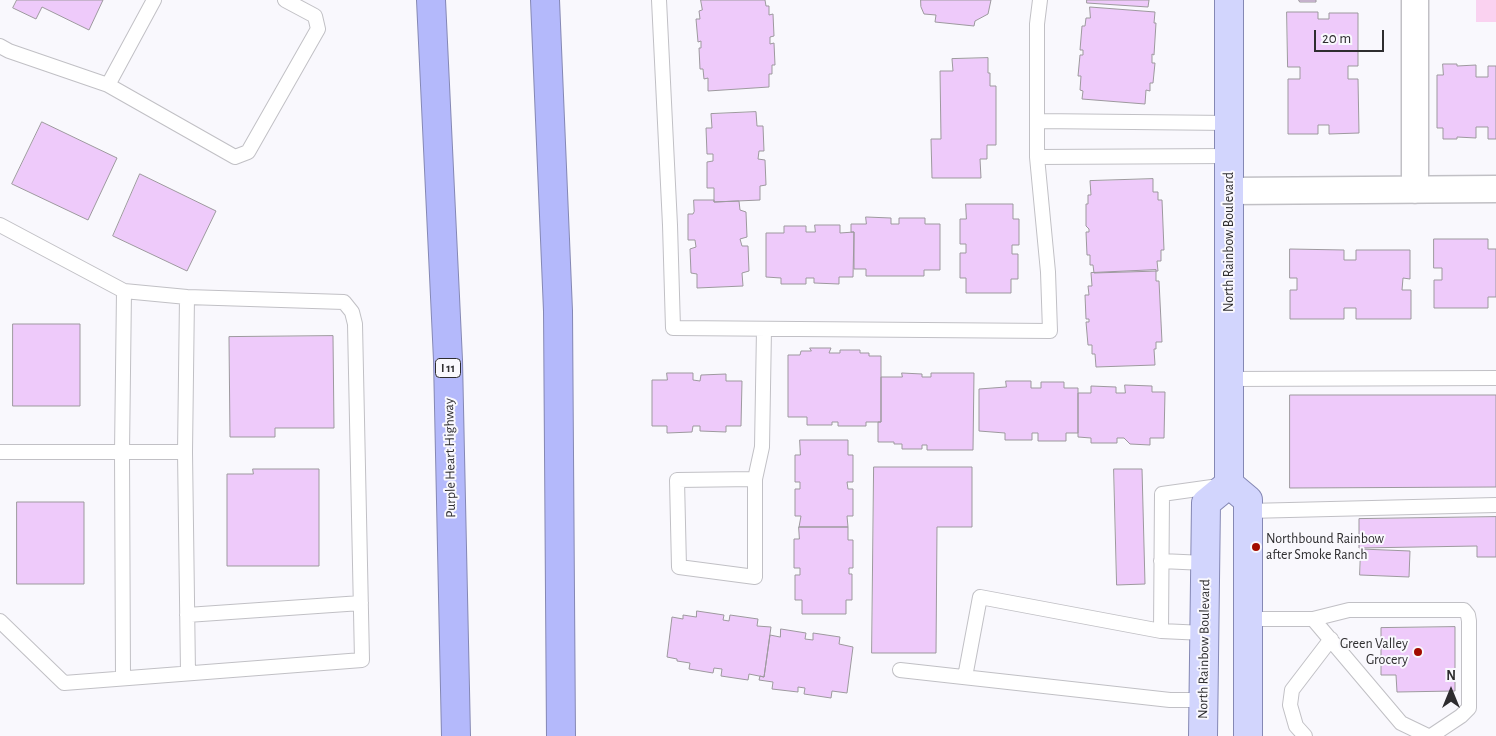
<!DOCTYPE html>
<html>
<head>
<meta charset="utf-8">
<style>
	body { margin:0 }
	#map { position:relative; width:1496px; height:736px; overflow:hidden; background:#f9f8fd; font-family:"Alegreya Sans",sans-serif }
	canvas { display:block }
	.north { position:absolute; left:1426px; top:666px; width:50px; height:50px; -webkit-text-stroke:4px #f9f8fd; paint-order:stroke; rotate:0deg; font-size:14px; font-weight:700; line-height:20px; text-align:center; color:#2e2d2f }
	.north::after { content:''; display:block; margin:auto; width:18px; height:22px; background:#2e2d2f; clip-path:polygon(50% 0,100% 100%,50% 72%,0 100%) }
	.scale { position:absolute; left:1314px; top:30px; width:70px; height:22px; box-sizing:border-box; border:2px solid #2e2d2f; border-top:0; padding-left:6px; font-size:15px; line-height:18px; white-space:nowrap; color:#2e2d2f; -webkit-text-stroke:4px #f9f8fd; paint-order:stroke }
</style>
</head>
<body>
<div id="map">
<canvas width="1496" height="736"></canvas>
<div class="north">N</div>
<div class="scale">20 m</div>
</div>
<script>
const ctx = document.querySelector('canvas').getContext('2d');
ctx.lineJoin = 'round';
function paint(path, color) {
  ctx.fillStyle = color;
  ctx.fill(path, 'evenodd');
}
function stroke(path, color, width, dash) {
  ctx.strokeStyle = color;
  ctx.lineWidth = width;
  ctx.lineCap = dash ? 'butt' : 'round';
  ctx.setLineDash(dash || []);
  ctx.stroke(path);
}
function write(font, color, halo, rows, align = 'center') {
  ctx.font = font + ' "Alegreya Sans",sans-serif';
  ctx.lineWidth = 4;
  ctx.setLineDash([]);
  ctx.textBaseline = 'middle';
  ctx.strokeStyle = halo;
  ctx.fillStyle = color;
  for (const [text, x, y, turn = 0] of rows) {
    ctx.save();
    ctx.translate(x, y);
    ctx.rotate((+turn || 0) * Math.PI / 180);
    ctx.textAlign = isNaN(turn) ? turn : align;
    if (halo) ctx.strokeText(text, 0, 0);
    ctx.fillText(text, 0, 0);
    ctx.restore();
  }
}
paint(new Path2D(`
	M1476,0H1496V22H1476Z`), '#fad2f0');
const building = new Path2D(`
	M17,0H103L89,30L42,7L36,19L13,8Z
	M701,0H765L766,6H769V15L773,14L774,36L770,37V44L774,43L775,65H772V74H769V87L708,91V78L704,79L703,69H700L699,48H701V41L698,42L696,19H700L699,11L702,10Z
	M921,0H991L988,14L975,21L974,26L935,22L936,15L924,14L921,7Z
	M1087,0H1149L1148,7L1087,3Z
	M1299,0H1316V2H1300Z
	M1090,7L1155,12L1154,23H1156L1154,55L1152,54V63H1155L1153,83H1150V91L1146,90L1145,104L1082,99L1083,91L1080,90L1081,76H1078L1080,55H1083V50H1080L1082,26H1085L1086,18H1090Z
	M1287,12H1318V19H1329V13H1358V66H1348V79H1358L1359,133L1329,134V125H1318V134H1288V79H1300V67H1288Z
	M988,58V73H990V86H996V145H987V159H980L981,178H932L931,139H941L940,71H953L952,59Z
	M1443,64H1457V66L1476,65V77H1488V66H1496V139H1488V127H1476V138L1457,137V139H1443V128H1437V75H1443Z
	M756,112L757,126H763L764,151H759L758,159L765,160L766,185L760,186V200L714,202V188H707V162L713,161V154H707L706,128H712L711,114Z
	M42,122L117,158L88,220L12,184Z
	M140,174L216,211L187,271L113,236Z
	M1153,179V192H1158V200H1162L1164,250H1161V261H1157L1158,271L1094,273L1093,265H1090V255H1087L1086,232H1089V229L1086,226V204H1088V195H1091L1090,181Z
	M694,200H714V202L739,201L740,210L746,212L747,237L740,239L742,246H748L749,271L742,273L743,286L697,288V274L691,273L690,249L696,247L695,240H688V214H693L694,212Z
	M966,204H1013V219H1019V245H1012V254H1018V279H1011V293H966V278H960V253H966V244H960V219H966Z
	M866,217L891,218V224H899V218H925V224H940V270H924V276H866V269H854V232H851V224H866Z
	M815,225H840V233L854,232L853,277H839V284L814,283V278H806V284H781V278L766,277V233H784V226H806V232H815Z
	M1434,239H1488V249H1496V297H1488V308H1434V280H1442V268H1434Z
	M1290,249L1344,250V260H1356V250H1410V279L1403,278L1402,290H1411V319H1356V308H1344V319H1290V290H1297V278H1290Z
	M1156,270V281H1159L1162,342H1156V349H1154L1155,365L1096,367L1095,354H1092V345H1088L1086,322H1089V319H1086L1085,295H1089L1088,286H1092L1091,273Z
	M13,324H80V406H13Z
	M333,336L334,428H275V437H230L229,337Z
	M810,348H831L829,353H840V350H860V353H869V356H881V422H866V426H838V422H832V425H807V417H788V355H800L801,351H811Z
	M667,373H693V380L700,381L701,375L726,374V381H742L741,426H726V432L700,431V426H693L692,432L667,433V426H652V380H667Z
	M902,373L922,374V377H931V373H974L973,450H927V445H922V449H902V444H894V442H878V422H881V377H902Z
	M1006,381H1031V388H1041V382H1064V388H1078V433H1066V441H1038V433H1032V440H1005V433L979,431V389L1006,387Z
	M1125,385L1152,386V392H1165L1164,438H1150V445L1130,444L1124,438H1117V443H1091V438L1078,437V393H1091V386L1116,387V393H1125Z
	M1290,395H1496V487L1290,488Z
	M800,440H848V455H853V482H847L848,489H853V516H847L848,527H799L801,516H795V489H800V482H795V455H800Z
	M874,467H972V527H937L936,653H872Z
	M253,469H319V566H227V474H253Z
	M1114,469H1142L1145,584L1117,585Z
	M17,502H84V584H17Z
	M1496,517V557H1477V546L1359,548V519Z
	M799,527H848V540H853V568H849V574H852V600H846V614H802V600H795V575H800V568H794V539H799Z
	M1361,549L1410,551L1409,577L1360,575Z
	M697,611L724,615L723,620L729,621L730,615L758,619L757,626L771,627L764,677L749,674L748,680L721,676L722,669L714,668L713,673L689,669L690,663L677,661V659L667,657L672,617L683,619V615L696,617Z
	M1455,627V691L1397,692L1396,675H1381V628Z
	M781,629L806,633L805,639L813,640V633L840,637L839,644L853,647L847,693L832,691L831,698L804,694L805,688L798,687V692L772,689L773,682L759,680L760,676L764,677L770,635L780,637Z`);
paint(building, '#eecafa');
stroke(building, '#9d999e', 1);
const service = new Path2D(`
	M659,0L670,225L673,328L1050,331L1048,272L1037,157V24L1040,0
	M0,46L9,51L108,85L154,0
	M108,85L235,157L248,152L318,29L315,16L285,0
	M1037,121L1229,123
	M1037,157L1229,156
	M0,225L124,291L187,297L344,302L352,312L355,324L362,660L64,683L0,621
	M187,297L185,452L188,673
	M1229,379L1496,378
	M0,452H185
	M755,479L677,480L679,567L755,577V479L762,447L764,329
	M1248,511L1496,505
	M1161,561L1205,563
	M187,615L361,603
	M1248,619H1313L1401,723L1428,736
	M1313,619L1349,610H1464L1468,615L1469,621V708L1461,716L1431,736
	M1204,633L1161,631L1162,494L1219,486
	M900,670L1170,700H1204
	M965,677L980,597L1161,631
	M123,678L122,452L124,291
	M1305,736L1296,726L1290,705L1292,690L1331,639`);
const minor = new Path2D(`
	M1415,0V190
	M1229,191L1496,189`);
const primary = new Path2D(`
	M1229,0V484L1248,500V736
	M1203,736L1206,503L1229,484`);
const motorway = new Path2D(`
	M431,0L448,360L456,736
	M545,0L558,311L561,736`);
stroke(service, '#c1c0c5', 16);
stroke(minor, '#c1c0c5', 29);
stroke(primary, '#8588b4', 30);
stroke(motorway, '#8588b4', 30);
stroke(service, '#fff', 14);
stroke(minor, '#fff', 26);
stroke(primary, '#d2d5fd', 28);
stroke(motorway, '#b4b9fb', 28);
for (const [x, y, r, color] of [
	[1256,547,5,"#a20b00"],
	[1418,652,5,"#a20b00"]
]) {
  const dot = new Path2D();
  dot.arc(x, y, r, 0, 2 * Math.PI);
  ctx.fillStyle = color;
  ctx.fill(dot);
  stroke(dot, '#f9f8fd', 2);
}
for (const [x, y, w] of [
	[448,368,25]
]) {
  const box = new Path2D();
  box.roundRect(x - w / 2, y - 9.5, w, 19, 4);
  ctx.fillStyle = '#f9f8fd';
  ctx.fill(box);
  stroke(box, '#2e2d2f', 1);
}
write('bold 12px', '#2e2d2f', null, [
	["I 11",448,368]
]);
write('14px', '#2e2d2f', '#f9f8fd', [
	["North Rainbow Boulevard",1229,242,-90],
	["Purple Heart Highway",450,458,-91],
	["North Rainbow Boulevard",1204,649,-89]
]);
write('14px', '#2e2d2f', '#f9f8fd', [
	["Northbound Rainbow",1266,539],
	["after Smoke Ranch",1266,555],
	["Green Valley",1408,644,"right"],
	["Grocery",1408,660,"right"]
], 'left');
</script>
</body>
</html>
